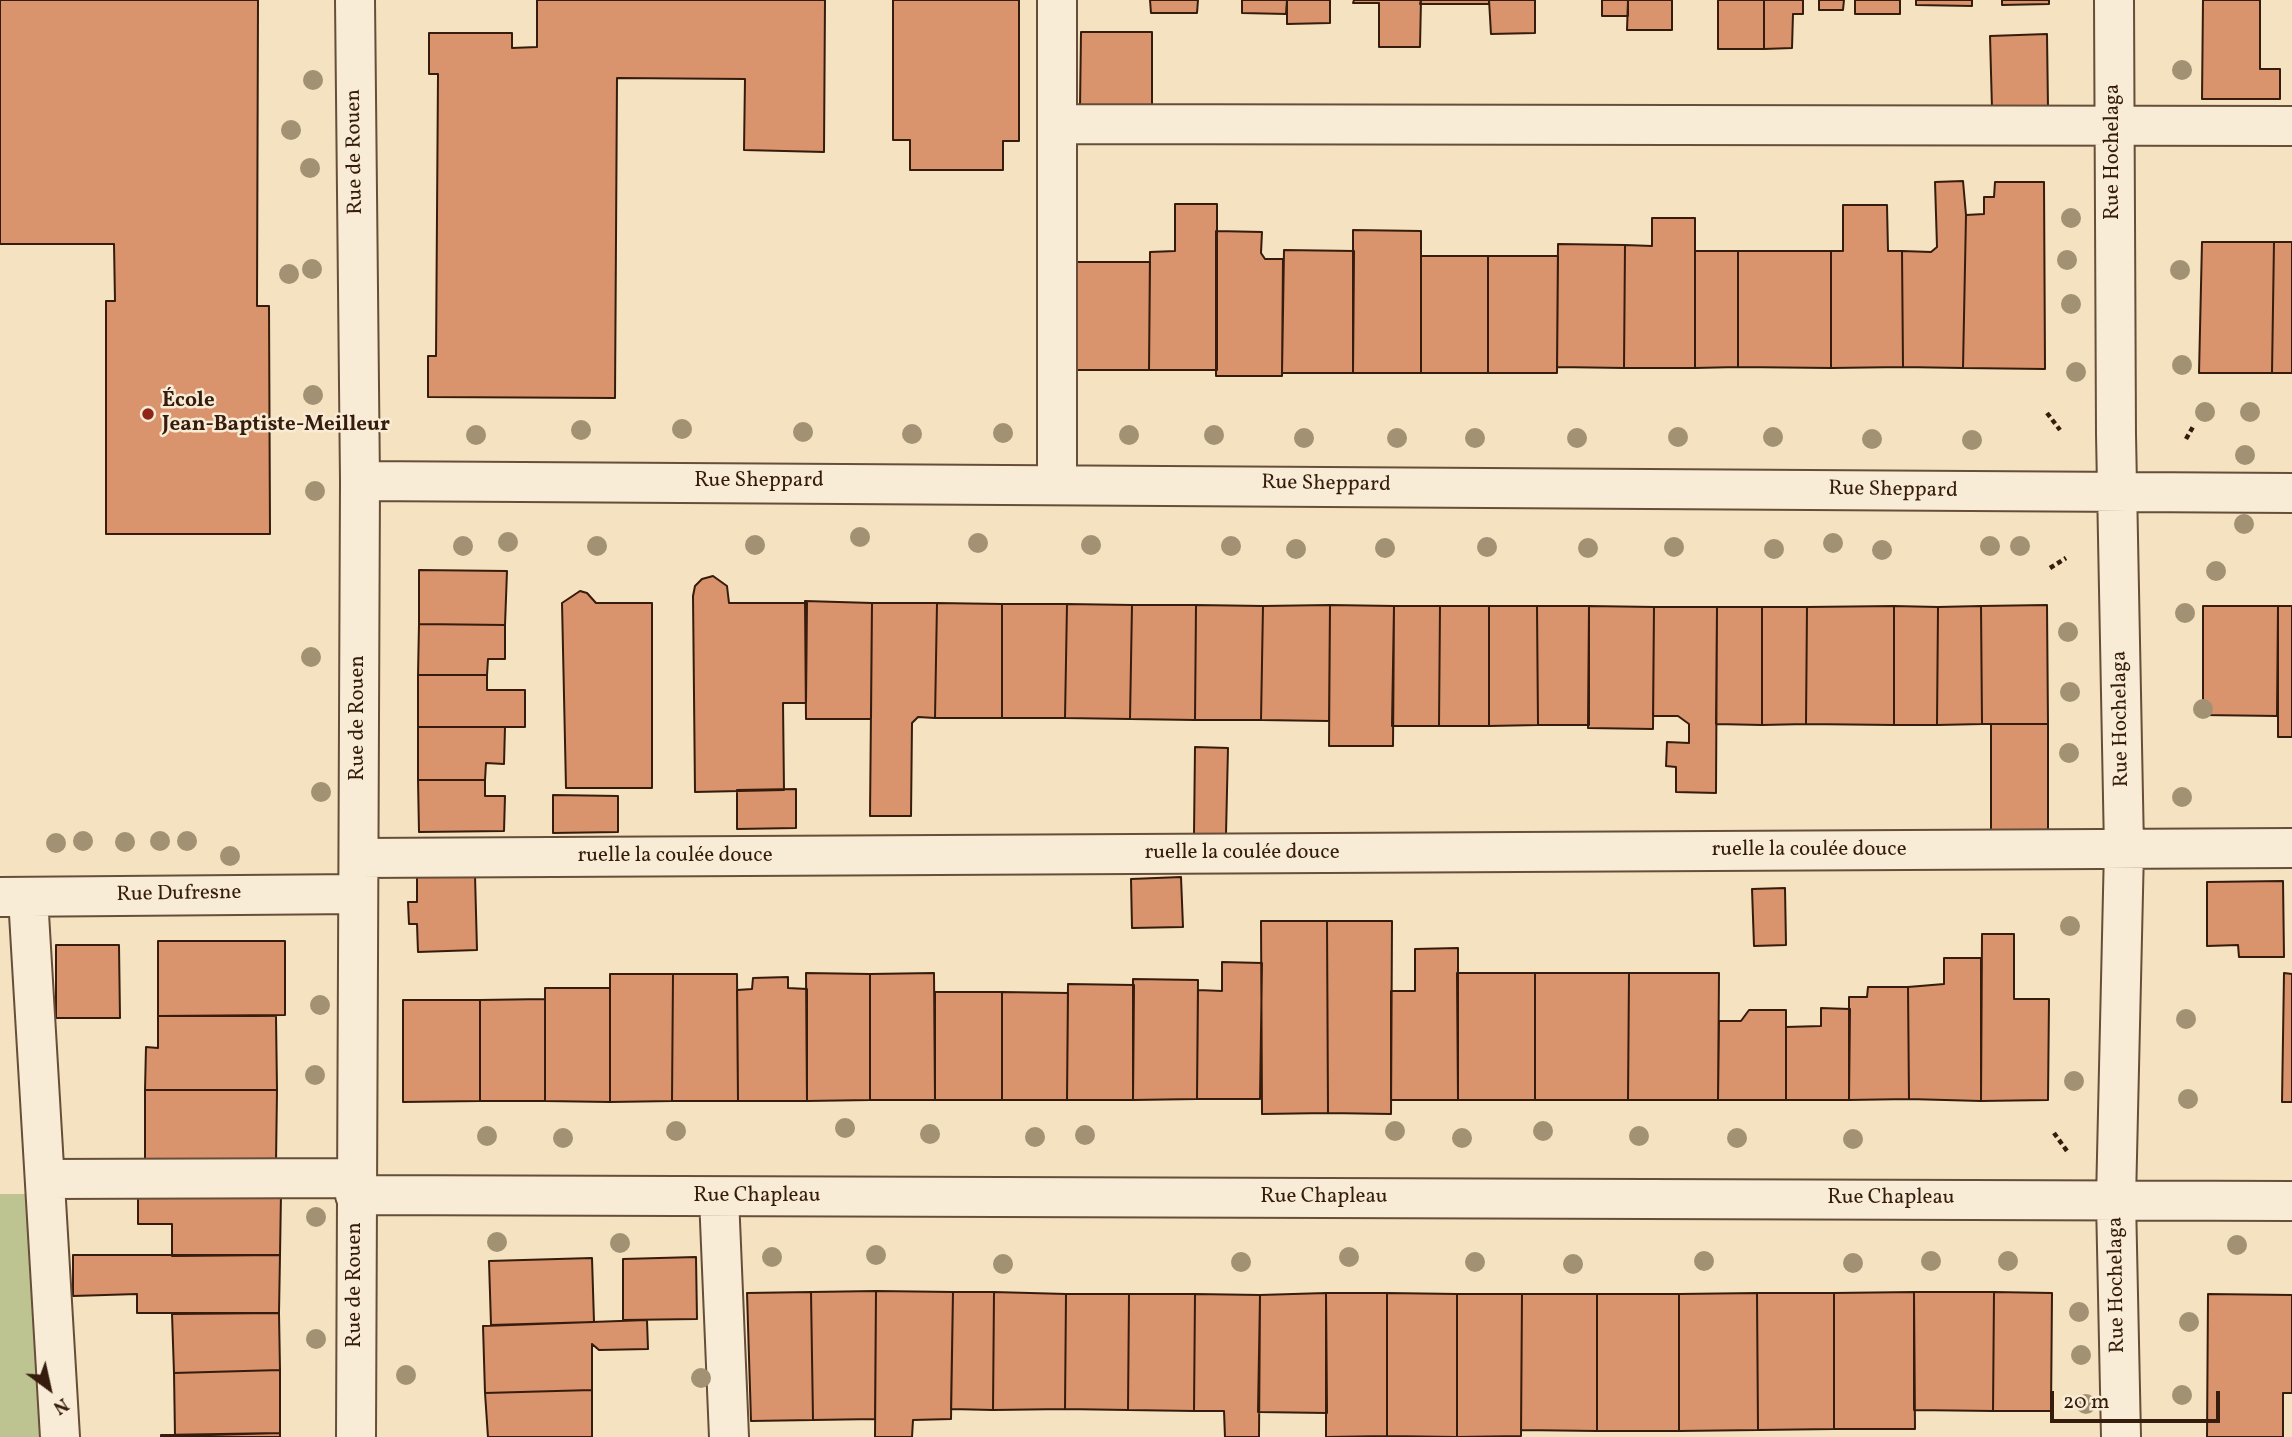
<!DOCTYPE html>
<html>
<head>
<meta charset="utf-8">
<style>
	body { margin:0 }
	#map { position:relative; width:2292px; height:1437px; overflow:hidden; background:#f5e2c0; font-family:Vollkorn,serif }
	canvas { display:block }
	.north { position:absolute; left:14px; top:1353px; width:70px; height:70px; -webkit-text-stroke:5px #f8ecd6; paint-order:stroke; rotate:147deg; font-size:19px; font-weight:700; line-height:28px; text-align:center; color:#361c0c }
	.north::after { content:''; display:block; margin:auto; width:24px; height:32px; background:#361c0c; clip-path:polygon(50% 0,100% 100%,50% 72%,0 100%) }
	.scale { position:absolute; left:2050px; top:1391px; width:170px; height:32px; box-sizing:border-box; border:4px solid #361c0c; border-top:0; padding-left:9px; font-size:21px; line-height:24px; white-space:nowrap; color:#361c0c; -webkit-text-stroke:5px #f8ecd6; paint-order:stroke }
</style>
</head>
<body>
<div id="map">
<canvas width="2292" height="1437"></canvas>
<div class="north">N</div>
<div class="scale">20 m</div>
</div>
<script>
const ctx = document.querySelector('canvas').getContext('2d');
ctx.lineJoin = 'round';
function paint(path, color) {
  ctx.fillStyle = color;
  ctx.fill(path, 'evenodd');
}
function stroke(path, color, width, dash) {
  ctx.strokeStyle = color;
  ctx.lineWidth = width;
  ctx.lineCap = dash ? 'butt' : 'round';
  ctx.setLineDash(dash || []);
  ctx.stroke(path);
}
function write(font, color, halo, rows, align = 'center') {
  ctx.font = font + ' Vollkorn,serif';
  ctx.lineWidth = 5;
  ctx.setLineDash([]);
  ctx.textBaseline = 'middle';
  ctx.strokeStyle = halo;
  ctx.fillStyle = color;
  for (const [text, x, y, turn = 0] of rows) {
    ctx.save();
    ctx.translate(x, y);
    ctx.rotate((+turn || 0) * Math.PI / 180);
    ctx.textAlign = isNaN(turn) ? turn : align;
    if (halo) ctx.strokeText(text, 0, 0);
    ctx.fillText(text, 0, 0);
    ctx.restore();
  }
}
paint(new Path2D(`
	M0,1194H40L49,1437H0Z`), '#bdc391');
const building = new Path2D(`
	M0,0H258L257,306H269L270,534H106V301H115L114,244H0Z
	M537,0H825L824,152L744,150L745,79L617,78L615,398L428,397V356H436L438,74H429V33H512V48L537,47Z
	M893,0H1019V141H1003V170H910V140H893Z
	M1150,0H1198L1197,13H1151Z
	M1242,0H1287L1286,14L1242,13Z
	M1287,0H1330V23L1287,24Z
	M1354,0H1421L1420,47H1379V3H1353Z
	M1421,0H1489V4H1420Z
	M1489,0H1535V33L1491,34Z
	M1602,0H1628V16H1602Z
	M1628,0H1672V30H1627Z
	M1718,0H1764V49H1718Z
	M1764,0H1803V14H1793L1792,48L1764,49Z
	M1819,0H1844L1843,10H1819Z
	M1855,0H1900V14H1855Z
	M1916,0H1972V6L1916,5Z
	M2002,0H2049V4L2002,5Z
	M2203,0H2260V69H2280V99H2202Z
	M1081,32H1152V107H1080Z
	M2047,34L2048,108L1992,109L1990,36Z
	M1963,181L1966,215L1963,368L1903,367L1902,251L1931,252L1937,247L1935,182Z
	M1995,182H2044L2045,369L1963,368L1966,215L1984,214V197H1994Z
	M1175,204H1217V370H1149L1150,252L1175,251Z
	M1843,205H1887L1888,251H1902L1903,367L1831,368V251H1843Z
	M1652,218H1695V368H1624L1625,245L1652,246Z
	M1353,230L1421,231V373H1353Z
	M1216,231L1262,232L1261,253L1265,259H1283L1282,376H1216Z
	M2202,242H2274L2272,373H2199Z
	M2274,242H2292V373H2272Z
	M1558,244L1625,245L1624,368L1557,367Z
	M1284,250L1354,251L1353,373H1282Z
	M1695,251H1738V367L1695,368Z
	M1738,251H1831V368L1738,367Z
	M1421,256H1488V373H1421Z
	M1488,256H1558L1557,373H1488Z
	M1077,262H1150L1149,370H1077Z
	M419,570L507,571L505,625L419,624Z
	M713,576L727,586L729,603H807L806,703H783L784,790L695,792L693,596L695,586L702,579Z
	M580,591L587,593L596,603H652V788H566L562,603Z
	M805,601L872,603L871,719H806Z
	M872,603H937L935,718L918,717L912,723L911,816H870Z
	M937,603L1002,604V718H935Z
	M1002,604H1067L1065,718H1002Z
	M1067,604L1132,605L1130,719L1065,718Z
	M1132,605H1196L1195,720L1130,719Z
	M1196,605L1263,606L1261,720H1195Z
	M1330,605L1329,721L1261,720L1263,606Z
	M1330,605L1394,606L1393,746H1329Z
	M2047,605L2048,724H1982L1981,606Z
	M1394,606H1440L1439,726H1392Z
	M1440,606H1489V726H1439Z
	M1489,606H1537L1538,725L1489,726Z
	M1537,606H1589V725H1538Z
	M1589,606L1654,607L1653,729L1588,728Z
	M1894,606V725L1806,724L1807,607Z
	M1894,606L1938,607L1937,725H1894Z
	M1981,606L1982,724L1937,725L1938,607Z
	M2203,606H2278L2277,716L2203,715Z
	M2278,606H2292V737H2278Z
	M1654,607H1717L1716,793L1676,792V767L1666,766L1667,742L1689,743V724L1678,716H1653Z
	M1717,607H1762V725L1716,724Z
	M1762,607H1807L1806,724L1762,725Z
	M419,624L505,625V659H488L487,675H418Z
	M418,675H487V690H525V727H418Z
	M1991,724H2048V836L1991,837Z
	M418,727H505L504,764L486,763L485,780H418Z
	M1195,747L1228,748L1226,834H1194Z
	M418,780H485V796H505L504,831L419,832Z
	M796,789V828L737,829V790Z
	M553,795L618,796V832L553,833Z
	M475,875L477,950L418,952L417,924H409L408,902H417V876Z
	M1181,877L1183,927L1132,928L1131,879Z
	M2283,881L2284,957H2239L2238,945L2207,946V882Z
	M1785,888L1786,945L1754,946L1752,889Z
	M1261,921H1327L1328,1113L1262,1114Z
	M1327,921H1392L1391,1114L1328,1113Z
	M1982,934H2014V999H2049L2048,1100L1981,1101Z
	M158,941H285V1015L158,1016Z
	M56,945H119L120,1018H56Z
	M1458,948V1100H1391V991H1415V949Z
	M1944,958H1981V1101L1909,1099L1908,987L1944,984Z
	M1222,962L1262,963L1260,1099H1197L1198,990L1222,991Z
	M806,973L870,974V1100L807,1101Z
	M934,973L935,1100H870V974Z
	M1457,973H1535V1100H1458Z
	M1535,973H1629L1628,1100H1535Z
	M1629,973H1719L1718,1100H1628Z
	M2284,973L2292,974V1102H2282Z
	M610,974H673L672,1101L610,1102Z
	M673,974H737L738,1101H672Z
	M788,977V988L807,989V1101H738L737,990L752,989L753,978Z
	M1133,979L1198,980L1197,1099L1133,1100Z
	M1068,984L1134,985L1133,1100H1067Z
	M1868,987H1908L1909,1099L1849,1100V997H1867Z
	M545,988H610V1102L545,1101Z
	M935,992H1002V1100H935Z
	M1002,992L1068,993L1067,1100H1002Z
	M545,999V1101H480V1000Z
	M403,1000H480V1101L403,1102Z
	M1821,1008L1850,1009L1849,1100H1786V1027L1821,1026Z
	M1749,1010H1786V1100H1718L1719,1021H1741Z
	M158,1016H276L277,1090H145L146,1047L158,1048Z
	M145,1090H277L276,1163H145Z
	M138,1193H281L280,1255L172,1256V1224H138Z
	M73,1255H280L279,1313H137V1294L73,1296Z
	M696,1257L697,1319L623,1320V1259Z
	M592,1258L594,1322L491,1325L489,1261Z
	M876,1291L875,1419L813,1420L811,1292Z
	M876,1291L953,1292L951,1419L913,1420L912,1437H875Z
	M811,1292L813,1420L751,1421L747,1293Z
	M953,1292H994L993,1410L951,1409Z
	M994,1292L1066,1294L1065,1409L993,1410Z
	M1914,1292L1915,1429H1834V1293Z
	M1914,1292H1994L1993,1411L1914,1410Z
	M1994,1292L2052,1293L2051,1411H1993Z
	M1326,1293L1327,1413L1258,1412L1260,1295Z
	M1326,1293H1387V1436L1326,1437Z
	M1387,1293L1457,1294V1437L1387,1436Z
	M1757,1293L1758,1430L1679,1431V1294Z
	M1757,1293H1834V1429L1758,1430Z
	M1066,1294H1129L1128,1410L1065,1409Z
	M1129,1294H1195L1194,1411L1128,1410Z
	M1195,1294L1260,1295L1259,1437H1225L1224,1411H1194Z
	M1457,1294H1522L1521,1436L1457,1437Z
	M1522,1294H1597V1431L1521,1430Z
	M1597,1294H1679V1431H1597Z
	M2208,1294L2292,1295V1393H2283V1437H2207Z
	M279,1313L280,1370L174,1373L172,1314Z
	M647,1320L648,1349L599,1350L592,1344V1390L485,1393L483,1326Z
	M280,1370V1433L175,1436L174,1373Z
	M592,1390V1437H488L485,1393Z
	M280,1433V1437H161V1435Z`);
paint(building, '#d9936d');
stroke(building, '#361c0c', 2);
const minor = new Path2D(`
	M355,0L360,481L356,1437
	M2114,0L2116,434L2124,849L2116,1200L2121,1437
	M1059,124L2292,126
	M360,481L2292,493
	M1057,483V0
	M359,858L2292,848
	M0,897L358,894
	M28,897L60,1437
	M47,1179L355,1178
	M355,1195L2292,1201
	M719,1197L729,1437`);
stroke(minor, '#664e39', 42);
stroke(new Path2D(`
	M2047,413L2060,430
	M2186,439L2194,425
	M2050,568L2066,558
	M2054,1133L2067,1151`), '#361c0c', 4.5, [5, 3.5]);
stroke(minor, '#f8ecd6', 38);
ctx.fillStyle = '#a29173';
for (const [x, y] of [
	[2182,70],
	[313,80],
	[291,130],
	[310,168],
	[2071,218],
	[2067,260],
	[312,269],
	[2180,270],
	[289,274],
	[2071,304],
	[2182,365],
	[2076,372],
	[313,395],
	[2205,412],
	[2250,412],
	[682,429],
	[581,430],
	[803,432],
	[1003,433],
	[912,434],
	[476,435],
	[1129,435],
	[1214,435],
	[1678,437],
	[1773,437],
	[1304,438],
	[1397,438],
	[1475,438],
	[1577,438],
	[1872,439],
	[1972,440],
	[2245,455],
	[315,491],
	[2244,524],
	[860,537],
	[508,542],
	[978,543],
	[1833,543],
	[755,545],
	[1091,545],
	[463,546],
	[597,546],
	[1231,546],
	[1990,546],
	[2020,546],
	[1487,547],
	[1674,547],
	[1385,548],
	[1588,548],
	[1296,549],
	[1774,549],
	[1882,550],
	[2216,571],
	[2185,613],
	[2068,632],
	[311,657],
	[2070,692],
	[2203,709],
	[2069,753],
	[321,792],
	[2182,797],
	[83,841],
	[160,841],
	[187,841],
	[125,842],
	[56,843],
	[230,856],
	[2070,926],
	[320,1005],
	[2186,1019],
	[315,1075],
	[2074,1081],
	[2188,1099],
	[845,1128],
	[676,1131],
	[1395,1131],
	[1543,1131],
	[930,1134],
	[1085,1135],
	[487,1136],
	[1639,1136],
	[1035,1137],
	[563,1138],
	[1462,1138],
	[1737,1138],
	[1853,1139],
	[316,1217],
	[497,1242],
	[620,1243],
	[2237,1245],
	[876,1255],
	[772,1257],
	[1349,1257],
	[1704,1261],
	[1931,1261],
	[2008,1261],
	[1241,1262],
	[1475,1262],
	[1853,1263],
	[1003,1264],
	[1573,1264],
	[2079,1312],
	[2189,1322],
	[316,1339],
	[2081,1355],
	[406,1375],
	[701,1378],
	[2182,1395],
	[2086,1404]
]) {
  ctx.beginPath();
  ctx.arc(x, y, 10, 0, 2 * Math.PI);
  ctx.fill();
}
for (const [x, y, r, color] of [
	[148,414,7,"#8f2418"]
]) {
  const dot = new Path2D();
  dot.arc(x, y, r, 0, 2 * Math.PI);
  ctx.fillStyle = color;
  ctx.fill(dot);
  stroke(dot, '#f8ecd6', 2.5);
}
write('21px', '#361c0c', '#f8ecd6', [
	["Rue de Rouen",356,152,-91],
	["Rue Hochelaga",2114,152,-90],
	["Rue Sheppard",759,482],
	["Rue Sheppard",1326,485,1],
	["Rue Sheppard",1893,491,1],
	["Rue de Rouen",359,718,-90],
	["Rue Hochelaga",2122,719,-91],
	["ruelle la coulée douce",1809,851],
	["ruelle la coulée douce",1242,854],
	["ruelle la coulée douce",675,857],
	["Rue Dufresne",179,895,-1],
	["Rue Chapleau",757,1197],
	["Rue Chapleau",1324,1198],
	["Rue Chapleau",1891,1199],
	["Rue de Rouen",356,1285,-90],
	["Rue Hochelaga",2118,1285,-91]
]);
write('bold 21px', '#361c0c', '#f8ecd6', [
	["École",162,402],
	["Jean-Baptiste-Meilleur",162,426]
], 'left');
</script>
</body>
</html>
